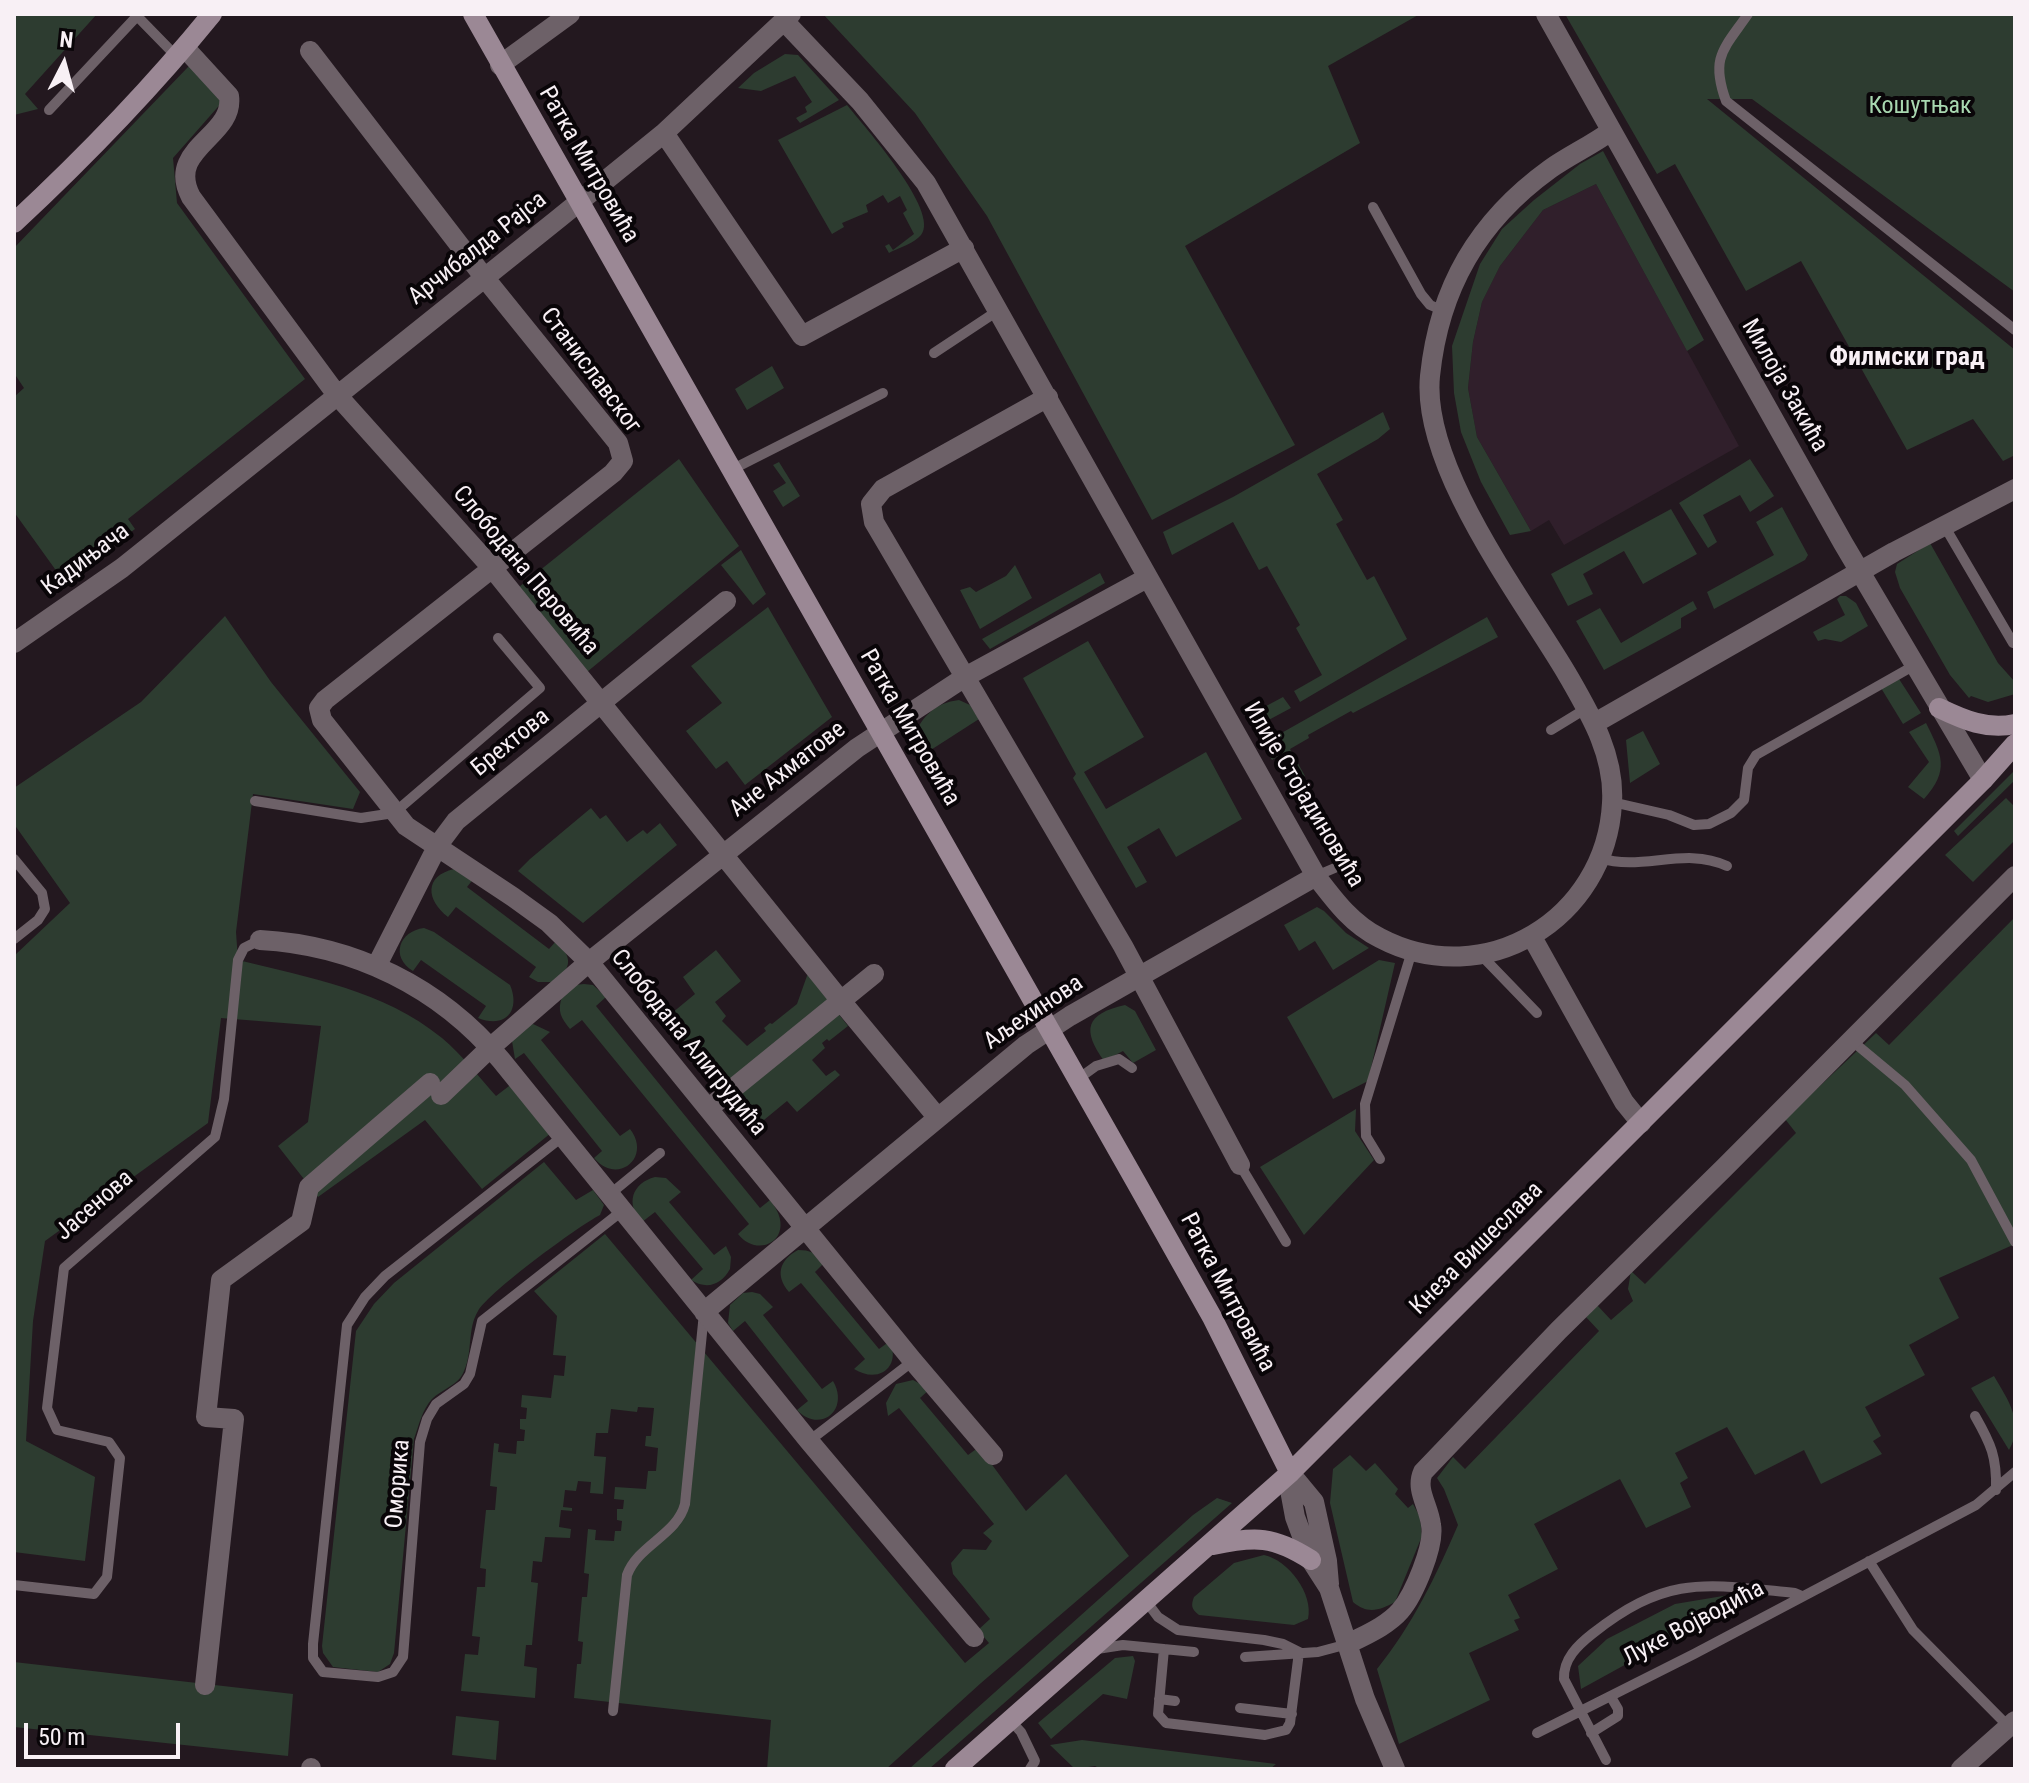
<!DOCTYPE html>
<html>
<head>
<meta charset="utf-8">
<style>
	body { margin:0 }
	#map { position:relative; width:2029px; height:1783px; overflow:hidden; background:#23181f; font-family:"Roboto Condensed",sans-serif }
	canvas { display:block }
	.frame { position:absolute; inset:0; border:16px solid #f8f0f5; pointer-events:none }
	.north { position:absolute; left:24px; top:24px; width:80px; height:80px; -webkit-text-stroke:6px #090508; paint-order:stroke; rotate:6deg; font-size:22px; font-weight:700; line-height:32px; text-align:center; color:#f8f0f5 }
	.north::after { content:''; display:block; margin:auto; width:28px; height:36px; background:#f8f0f5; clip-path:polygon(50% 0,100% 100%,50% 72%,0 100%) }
	.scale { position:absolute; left:24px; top:1723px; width:156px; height:36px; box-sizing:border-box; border:4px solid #f8f0f5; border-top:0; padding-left:10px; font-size:24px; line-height:28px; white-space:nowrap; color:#f8f0f5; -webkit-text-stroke:6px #090508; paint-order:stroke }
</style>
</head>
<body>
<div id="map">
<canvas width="2029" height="1783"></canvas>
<div class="frame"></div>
<div class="north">N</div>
<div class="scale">50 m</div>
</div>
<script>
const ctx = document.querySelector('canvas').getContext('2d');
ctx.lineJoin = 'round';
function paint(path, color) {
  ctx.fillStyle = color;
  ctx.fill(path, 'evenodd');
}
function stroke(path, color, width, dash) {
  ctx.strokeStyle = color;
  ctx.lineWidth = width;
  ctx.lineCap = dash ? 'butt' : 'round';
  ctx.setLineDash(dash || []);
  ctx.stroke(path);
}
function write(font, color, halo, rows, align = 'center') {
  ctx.font = font + ' "Roboto Condensed",sans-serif';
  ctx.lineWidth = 8;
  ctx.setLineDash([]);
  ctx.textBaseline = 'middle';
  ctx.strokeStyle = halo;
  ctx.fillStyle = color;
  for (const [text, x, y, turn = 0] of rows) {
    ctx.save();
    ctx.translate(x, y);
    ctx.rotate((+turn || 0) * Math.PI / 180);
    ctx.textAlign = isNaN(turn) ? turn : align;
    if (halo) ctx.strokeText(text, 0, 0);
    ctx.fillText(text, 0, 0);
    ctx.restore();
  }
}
paint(new Path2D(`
	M1596,184L1739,446L1564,545L1549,520L1531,531L1477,437L1468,388L1473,342L1482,302L1500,266L1543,210Z`), '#301f2b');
paint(new Path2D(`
	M14,14H97L25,94L38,109L14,115Z
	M823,14H1420L1328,66L1360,143L1185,246L1295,445L1152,520L987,216L915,113Z
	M1565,14H2015V292L1752,99H1707L2015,350V455L2003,461L1973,419L1907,450L1801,261L1746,291L1675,164L1657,174Z
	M785,54L798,55L839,100L800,123L796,118L807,112L805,107L812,102L795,76L761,91L738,88L754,73Z
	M189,66L224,100L173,158L177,203L305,379L128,519L135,529L65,583L14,512V397L24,388L14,373V248Z
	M847,105C863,125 941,212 921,235C915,243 898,248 889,253L885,246L889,244L893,250L914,234L903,213L907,210L900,196L888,203L883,195L866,205L868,212L842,223L844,227L832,234L778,140Z
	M1603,151L1704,340L1687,351L1596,184L1543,210L1500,266L1482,302L1473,342L1468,388L1477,437L1531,531L1510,535L1481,482L1461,432L1454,393L1452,346L1480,264L1502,229L1534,200L1580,164Z
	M772,366L784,388L747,410L735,389Z
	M1383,412L1390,429L1378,439L1317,474L1343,520L1336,524L1367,580L1374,576L1407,639L1300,702L1294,691L1322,675L1296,628L1300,625L1267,566L1259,570L1233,522L1172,555L1163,532L1233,497Z
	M679,459L739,546L587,672L519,587Z
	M1750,459L1774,496L1750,512L1740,495L1703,515L1717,542L1708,548L1679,503Z
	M779,462L800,496L783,507L773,491L786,483L773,465Z
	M1782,507L1808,555L1805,560L1714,609L1707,592L1774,555L1756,522Z
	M1671,509L1697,554L1643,584L1624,551L1583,574L1593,594L1568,606L1551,574Z
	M1930,543L1998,663L2015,682V694L1988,702L1971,696L1969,698L1950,675L1900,588L1895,572L1897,564Z
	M741,550L766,594L753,605L721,565Z
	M1015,565L1032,598L980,629L960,590L970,587L976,592L1006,576Z
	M1100,573L1105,583L990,649L982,639Z
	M1840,596H1846L1856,603L1868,626L1841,642L1825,639L1818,641L1813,632L1845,615L1837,599Z
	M1693,601L1697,609L1681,618V628L1604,670L1576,621L1600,608L1621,643Z
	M768,607L832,717L745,785L727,761L716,769L686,731L722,703L691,666Z
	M225,616L271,682L360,792L353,809L253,794L236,932L238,960C310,978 383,990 442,1038C462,1055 479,1077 496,1096L513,1083L551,1133L482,1189L425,1120L318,1197L278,1146L308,1122L321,1026L221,1018L208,1123L45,1241L33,1321L26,1441L95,1477L85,1561L14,1552V956L70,903L14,824V788L141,702Z
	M1487,617L1498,637L1353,713L1351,711L1308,735L1309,738L1290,749L1305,776L1299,780L1284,753L1272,760L1262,744Z
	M1088,641L1144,737L1084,772L1106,809L1206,752L1242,819L1176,857L1159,828L1127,847L1147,882L1136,888L1073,778L1076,774L1023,678Z
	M1899,679L1921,713L1903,724L1881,688Z
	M1283,697L1291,708L1263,723L1255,712Z
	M959,700L970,705L979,719L923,755L917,750L913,738C922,716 935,703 959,700Z
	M1926,723C1942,755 1950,770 1924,799L1908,787L1929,762L1909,732Z
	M1643,731L1660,764L1630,783L1626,740Z
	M2015,770V780L1958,836L1954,831Z
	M2006,798L2015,807V840L1973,882L1945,855Z
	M591,808L600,819L606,815L627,842L643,830L647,834L660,823L677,845L583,923L518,871L530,859Z
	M454,869L475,877L467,887L549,949L557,940C572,959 573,967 553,982H538L529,977L536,967L456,907L448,917C426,900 424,876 454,869Z
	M1317,907L1324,911L1346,933L1369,948L1333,970L1315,941L1299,951L1284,925Z
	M2015,917V1244L1939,1278L1959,1318L1909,1345L1925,1375L1865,1407L1881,1436L1873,1441L1882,1454L1821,1484L1804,1450L1755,1475L1727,1427L1675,1453L1688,1478L1680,1483L1691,1507L1646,1528L1620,1479L1534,1524L1558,1569L1508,1595L1520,1618L1514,1620L1519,1630L1469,1653L1490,1700L1399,1744L1377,1669C1412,1626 1436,1576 1458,1525L1444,1489L1437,1478L1453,1457L1465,1469L1599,1331L1586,1317L1597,1305L1611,1320L1633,1301L1628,1289L1631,1271L1645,1284L1796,1133L1785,1119L1876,1033L1889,1045Z
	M424,928L434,932L510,985C521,1011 505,1029 478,1018L486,1006L421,960L413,971C390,957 399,931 424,928Z
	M716,950L741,981L715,1002L726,1016L722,1021L747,1046L766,1031L764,1028L770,1023L772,1024L797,1004L808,973L831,1001L721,1088L666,1018L695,994L683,977Z
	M1379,960L1395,963L1368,1081L1333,1099L1287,1017Z
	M584,984L593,985L606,997L596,1006L760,1208L770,1200C800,1237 759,1261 738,1234L749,1224L582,1020L570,1029C561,1018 557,1011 562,997L575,985Z
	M1125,1005L1135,1011L1156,1050L1133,1063L1123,1051L1104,1061C1082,1030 1085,1014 1125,1005Z
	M837,1012L848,1026L829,1041L827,1039L822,1043L825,1048L812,1060L826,1076L835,1070L840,1075L797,1112L787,1101L753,1129L730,1101Z
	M533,1024L550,1032L541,1040L620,1136L630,1129C652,1157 618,1186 594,1158L602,1151L524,1053L515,1059L512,1041L524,1027Z
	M1356,1109L1355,1131L1374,1160L1304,1235L1260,1167Z
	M544,1162L576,1200L593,1190L604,1205L600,1215C577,1227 490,1291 478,1311C467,1329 473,1352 464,1371C459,1385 442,1389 432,1399C422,1410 419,1425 414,1439L394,1653L390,1664L378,1672L333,1667L323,1653L322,1646L356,1331L374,1304L394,1283Z
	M655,1177L666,1178L681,1192L669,1202L714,1255L726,1246L731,1257L730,1269C721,1285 707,1290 691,1280L703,1269L655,1212L642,1222C625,1204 632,1183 655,1177Z
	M605,1234L965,1663L989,1643L978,1630L990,1619L953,1574L951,1563L963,1549L986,1550L992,1541L983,1533L994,1524L899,1408L888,1416L886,1403L896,1384L913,1380L930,1389L920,1398L968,1455L979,1447L1026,1511L1066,1474L1129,1556L981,1683L886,1769H767L771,1720L574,1698L577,1664H581L583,1642L578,1641L582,1597H587L589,1574L584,1573L588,1529L596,1530L595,1540L614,1541L615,1531H621L622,1521L617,1520V1509H623L624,1500L614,1499L615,1487L646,1489L648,1471H656L658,1448L645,1446L646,1436H651L654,1408L638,1407L637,1412L611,1409L608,1433H596L594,1456L606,1457L603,1494L590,1493L591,1482L578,1481L576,1491L565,1490L563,1507L572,1508V1511L561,1510L559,1527L571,1529L570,1538L545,1537L542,1562L533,1561L531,1582L538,1583L532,1645H526L524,1666L537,1668L535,1698L461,1691L465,1654L478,1655L480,1637L472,1636L477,1587H485L486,1569L480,1568L486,1510H495L497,1487L490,1486L494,1443L499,1444L498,1452L516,1454L517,1441H524L525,1430L520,1429V1419H526L527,1408L521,1407L522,1395L551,1398L554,1375L564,1376L566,1356L553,1355L557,1316L534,1291Z
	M798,1250C810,1250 816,1253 825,1262L815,1272L879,1349L890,1341C901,1368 878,1384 854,1369L865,1359L801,1283L789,1292C775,1276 779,1260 798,1250Z
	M752,1292L760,1294L773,1307L763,1315L822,1389L833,1381C850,1410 820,1434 797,1410L808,1401L745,1321L733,1331L728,1323L730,1305L743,1293Z
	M1994,1376C2008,1400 2025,1423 2009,1450L1971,1388Z
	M1350,1455L1366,1471L1375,1463L1398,1489L1395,1494L1408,1508L1413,1504L1420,1517L1422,1536L1395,1602C1379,1611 1367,1614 1353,1602L1330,1503L1333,1469Z
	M1217,1498L1232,1503L929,1769H909L1193,1515Z
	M1264,1555C1288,1560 1314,1594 1308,1619L1294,1625L1199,1615C1191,1609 1191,1605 1194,1597L1234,1563Z
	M1729,1595L1750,1596L1581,1689L1578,1666L1607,1639L1675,1604Z
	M1133,1656L1135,1661L1127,1699L1103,1694L1051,1739L1038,1723L1115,1658Z
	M14,1662L293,1694L288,1756L14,1727Z
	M456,1716L499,1721L496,1760L452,1755Z
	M1082,1740L1276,1764L1270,1769H1101L1095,1766L1075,1769L1050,1745Z`), '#2d3c30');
stroke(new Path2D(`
	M1748,14C1724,49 1710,57 1726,101L2015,330
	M137,16L177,57
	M49,110L139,14
	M1373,207L1421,294L1430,305L1442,310
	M934,353L999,310
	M731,470L883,393
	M1945,527L2013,643
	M1551,730L1587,708
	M255,801L361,818L394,813L540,688L498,638
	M1612,802L1669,815L1694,825L1709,824L1731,813L1744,800L1748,768L1756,755L1915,665
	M1600,858C1642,872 1684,846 1727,866
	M14,859L42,893L45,909L38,920L14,939
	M1316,876L1344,864
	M1481,955L1537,1013
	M1851,1040L1905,1085L1971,1160L2015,1242
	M1078,1079L1096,1066L1119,1059L1132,1068
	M562,1137L385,1276L365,1297L347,1325L313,1644V1658L323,1672L378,1677L393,1672L403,1657L420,1442L427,1419L436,1404L464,1384L470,1374L482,1321L622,1211
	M1380,1159L1366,1136L1365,1104L1412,951
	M1240,1165L1286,1242
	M609,1195L660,1153
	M1975,1416C1991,1444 1997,1457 1996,1490
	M809,1441L913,1361
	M1869,1561L1913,1630L2008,1726
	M14,1585L94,1594L107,1577L120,1458L109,1442L57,1430L47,1408L64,1268L215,1137L224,1099L238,960L244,948L260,940
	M1146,1601L1158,1617L1178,1630L1264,1640L1283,1644L1299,1652
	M1097,1649L1123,1645L1194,1652
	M1164,1649L1158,1714L1166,1723L1265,1735L1286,1730L1290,1723L1299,1652
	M1245,1657L1318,1652L1348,1644
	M1159,1699L1175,1701
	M1240,1708L1292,1714
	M613,1711L627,1575C638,1545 677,1535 685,1504L704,1313
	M1011,1721L1021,1732L1035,1761L1030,1769
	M1537,1733L1694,1654L1976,1505L2015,1472
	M1591,1733L1618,1716V1709L1611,1697
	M1606,1760L1564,1679C1563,1659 1578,1645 1592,1634C1668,1574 1705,1584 1795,1593L1802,1596`), '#6d6168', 10);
stroke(new Path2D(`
	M1546,14L1843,543L1983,780
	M785,22L860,101L926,183L1316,876C1335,901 1352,924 1380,938C1485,993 1606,919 1612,803C1615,755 1590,714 1567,674C1522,598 1421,467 1430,376C1439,288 1478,221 1550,169C1570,155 1592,145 1611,131
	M185,48L229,96C235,137 165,148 191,197L337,395L493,569L841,1001L938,1118
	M310,51L484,277L618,443L623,461L613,473L325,700L319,708L322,720L406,826L513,897L549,923L589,962L913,1361L993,1455
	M500,65L570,14
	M664,133L802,336L964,248
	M1048,397L883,489L871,504L874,522L1123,946L1240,1165
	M14,643L122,568L558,219L664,133L791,14
	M1595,723L1894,552L2015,489
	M1532,937L1624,1102L1641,1123
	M260,940C354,945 440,987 501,1060L809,1441L974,1637
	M377,965L438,845L456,821L726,601
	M441,1095L491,1047L589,962L857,748L965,677L1147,578
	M709,1108L874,974
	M704,1312L1026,1045L1070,1016L1316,876
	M1290,1473V1490L1295,1517L1311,1560L1329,1588L1365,1699L1395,1769
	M1290,1473L1314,1502L1327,1561L1329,1584
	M1348,1644C1365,1635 1387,1626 1400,1611C1414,1595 1435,1545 1431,1525C1429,1506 1415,1490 1423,1472L1559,1330L1724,1168L2015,876
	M205,1685L234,1419L206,1417L221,1280L301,1222L309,1187L430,1083
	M311,1769V1768
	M1961,1769L2015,1721`), '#6d6168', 20);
stroke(new Path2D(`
	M473,14L1136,1182L1212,1317L1290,1473
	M14,223C85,157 151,89 212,14
	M1939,708C1964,720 1987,730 2015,724
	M1213,1545C1255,1536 1274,1536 1311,1560
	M955,1769L1290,1473L1983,780L2015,744`), '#9b8895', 20);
write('24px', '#a8d7b0', '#090508', [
	["Кошутњак",1920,107]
]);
write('24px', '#f8f0f5', '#090508', [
	["Ратка Митровића",588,165,60],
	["Арчибалда Рајса",478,249,-38],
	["Станиславског",590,371,53],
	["Милоја Закића",1784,386,60],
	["Кадињача",86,560,-37],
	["Слободана Перовића",525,571,50],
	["Ратка Митровића",909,728,60],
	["Брехтова",511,743,-39],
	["Ане Ахматове",788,770,-38],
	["Илије Стојадиновића",1303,795,59],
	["Аљехинова",1034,1013,-34],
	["Слободана Алигрудића",688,1043,51],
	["Јасенова",95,1206,-41],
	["Кнеза Вишеслава",1477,1249,-45],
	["Ратка Митровића",1227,1293,62],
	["Оморика",399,1484,-85],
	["Луке Војводића",1694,1624,-28]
]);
write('bold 26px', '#f8f0f5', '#090508', [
	["Филмски град",1907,358]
]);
</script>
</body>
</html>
